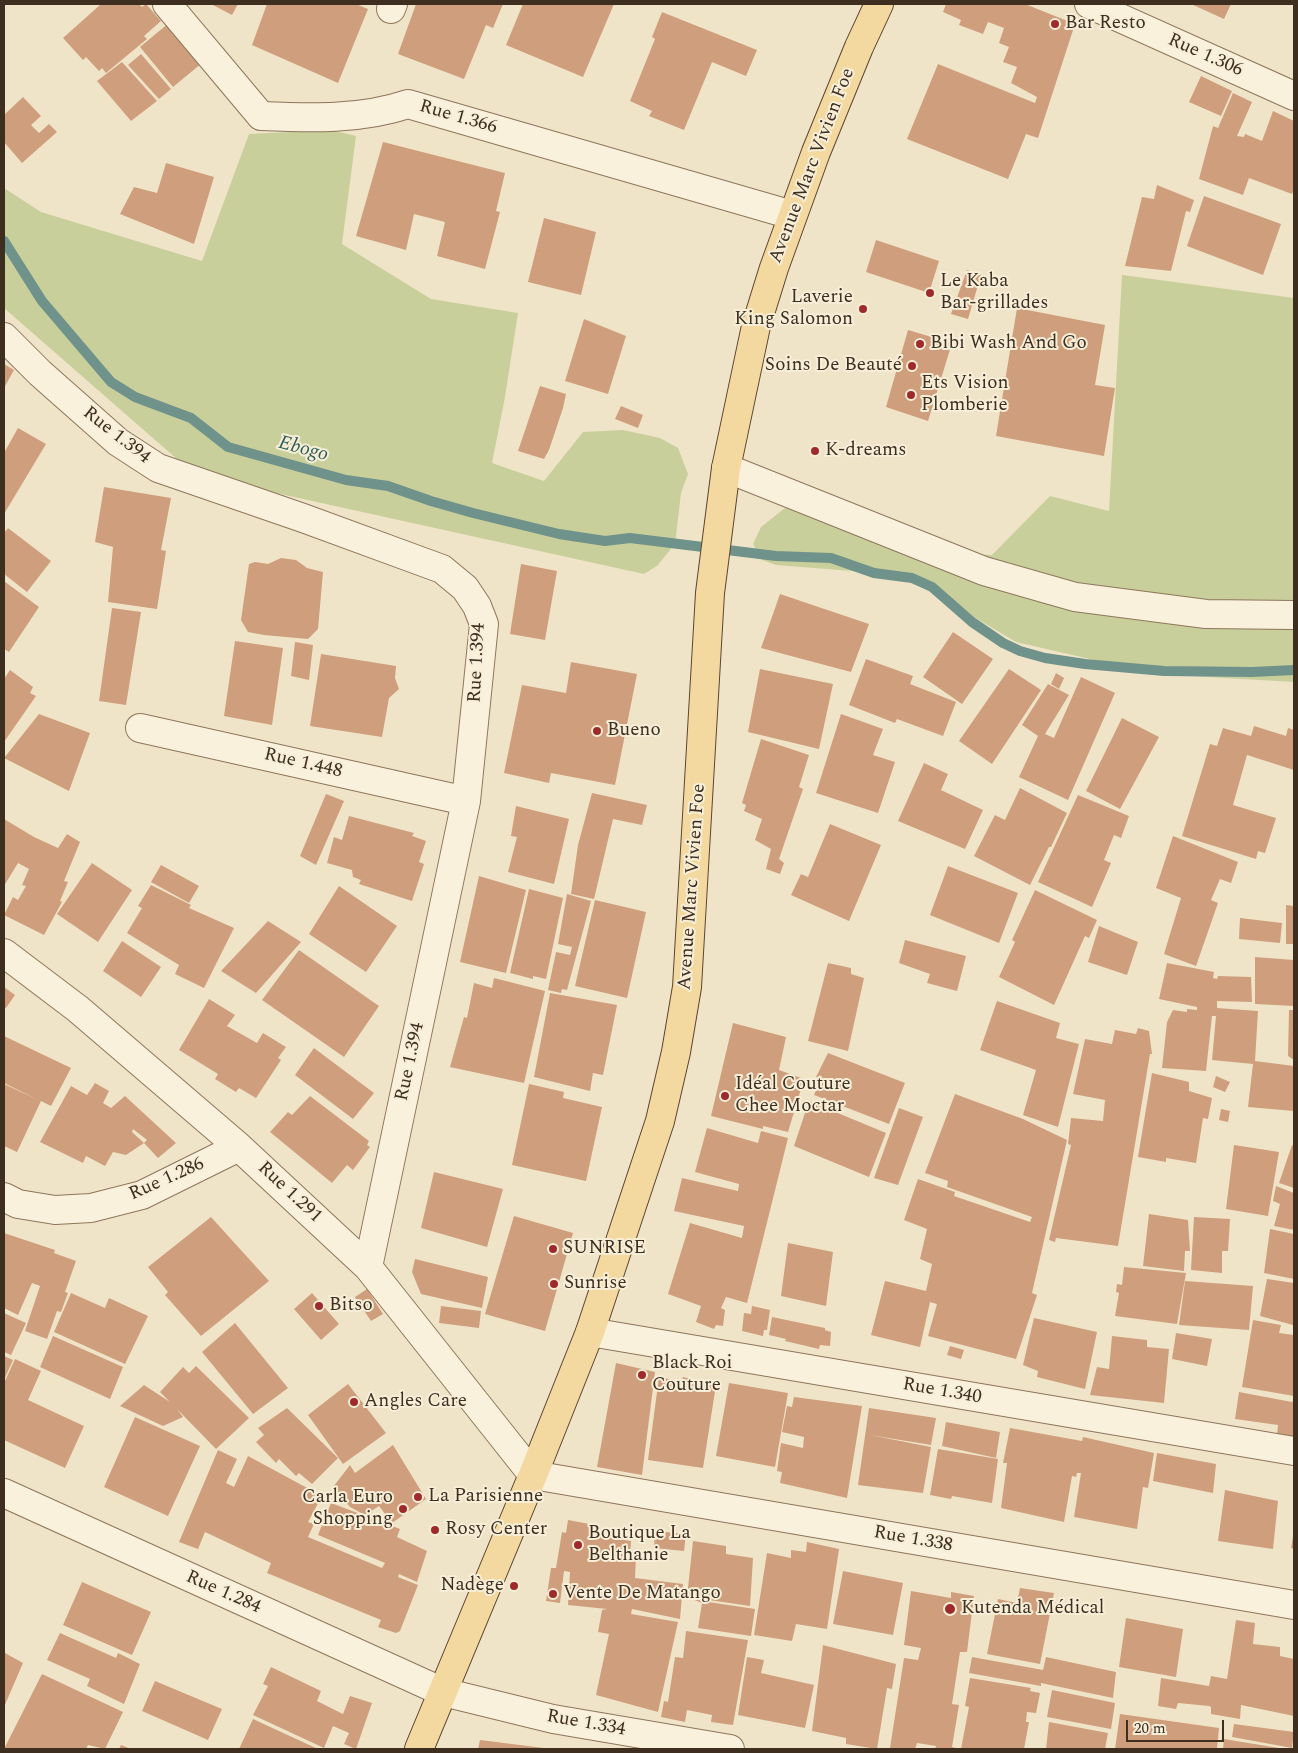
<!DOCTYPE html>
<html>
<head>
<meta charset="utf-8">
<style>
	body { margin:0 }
	#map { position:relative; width:1298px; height:1753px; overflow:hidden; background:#f0e4c8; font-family:Spectral,serif }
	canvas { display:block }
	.frame { position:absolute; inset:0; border:5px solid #3d2e20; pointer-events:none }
	.scale { position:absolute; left:1126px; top:1720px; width:98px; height:22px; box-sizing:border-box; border:2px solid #3d2e20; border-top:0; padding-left:6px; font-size:15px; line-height:18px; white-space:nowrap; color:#3d2e20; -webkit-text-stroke:4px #f7eed8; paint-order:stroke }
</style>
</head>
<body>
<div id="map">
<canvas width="1298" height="1753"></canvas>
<div class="frame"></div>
<div class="scale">20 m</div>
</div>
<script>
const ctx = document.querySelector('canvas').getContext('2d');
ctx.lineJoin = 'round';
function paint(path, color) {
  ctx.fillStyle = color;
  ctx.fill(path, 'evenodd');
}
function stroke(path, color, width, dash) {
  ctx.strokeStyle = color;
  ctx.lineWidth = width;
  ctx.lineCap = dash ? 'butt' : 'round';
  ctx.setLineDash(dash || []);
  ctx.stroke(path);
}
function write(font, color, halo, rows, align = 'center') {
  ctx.font = font + ' Spectral,serif';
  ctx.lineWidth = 4;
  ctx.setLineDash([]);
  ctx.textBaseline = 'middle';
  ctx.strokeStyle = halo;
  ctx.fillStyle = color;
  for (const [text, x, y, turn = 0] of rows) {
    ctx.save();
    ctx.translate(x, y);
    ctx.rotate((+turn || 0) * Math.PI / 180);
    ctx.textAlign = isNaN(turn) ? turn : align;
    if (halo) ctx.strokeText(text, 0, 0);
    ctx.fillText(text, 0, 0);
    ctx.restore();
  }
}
paint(new Path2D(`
	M331,130L356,136L342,244L431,299L518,313L505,397L492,463L544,481L583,432L623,430L660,438L678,448L688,474L681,493L675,544L657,566L644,574L235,484L178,460L4,308V188L41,212L202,261L249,134Z
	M1122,275L1294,298V682L1155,674L1016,642L903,575L776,565L762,560L753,544L761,527L785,508L918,551L992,555L1050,496L1109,511Z`), '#c9cf9b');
stroke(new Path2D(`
	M4,241L42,301L111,382L135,397L191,418L228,447L346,480L388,486L431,501L473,513L559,534L605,541L630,538L776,556L831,558L874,573L912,578L932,587L972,622L1003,643L1020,651L1045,658L1085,664L1164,671L1252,672L1294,670`), '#6f938a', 10);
paint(new Path2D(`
	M101,4H139L142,7L146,4L161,21L144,36L147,39L106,73L102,68L99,71L86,57L83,60L63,38Z
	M211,4H238L232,15Z
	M267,4H356L368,9L338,83L252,45Z
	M416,4H503L493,28L486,25L464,79L398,54Z
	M523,4H614L583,77L506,45Z
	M946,4H1025L1075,24L1038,138L1026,134L1008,179L907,139L938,64L1035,103L1037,97L1011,83L1017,67L1003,62L1009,47L999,43L1004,28L988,22L983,34L959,25L961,20L943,12Z
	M1191,4H1231L1224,19Z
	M662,12L757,50L746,76L712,62L684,130L649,116L652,111L630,101L655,39L652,37Z
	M170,22L202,63L173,87L140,47Z
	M141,54L171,89L159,99L128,65Z
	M122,62L157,101L131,121L97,81Z
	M1201,76L1232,91L1221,116L1189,102Z
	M1233,93L1252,102L1237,136L1244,137L1245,134L1262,141L1273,111L1294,121V188L1292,194L1249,178L1243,195L1199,179L1213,126L1218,128Z
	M23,97L41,116L31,125L39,133L49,124L57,132L22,163L4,142V115Z
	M383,142L505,173L496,211L500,212L485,269L437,256L445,222L414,214L406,250L356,236Z
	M166,163L214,177L194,244L120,214L134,187L157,193Z
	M1157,185L1194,200L1190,212L1186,211L1171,271L1125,266L1142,197L1154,199Z
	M1204,196L1281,224L1263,275L1187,246Z
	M544,218L596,232L581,295L528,282Z
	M876,240L939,261L929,293L866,272Z
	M967,270L981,275L968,319L951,314Z
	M1017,308L1105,325L1095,385L1115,388L1104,456L996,436Z
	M584,319L626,336L608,394L565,381Z
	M908,330L952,343L928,421L886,407Z
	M4,364L14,370L4,388Z
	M540,386L566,394L563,408L549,450L544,459L518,451Z
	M621,406L643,415L638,428L615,419Z
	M18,428L46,444L4,514V453Z
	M104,487L171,498L161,550L166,551L157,609L108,602L113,547L95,542Z
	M8,528L51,561L27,592L4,574V533Z
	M281,558L296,560L307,568L323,572L318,629L308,639L264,635L248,632L241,620L249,564L255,562L268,564Z
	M521,564L557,571L545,640L510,634Z
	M4,581L39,607L9,652L4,649Z
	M780,594L869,624L851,672L761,648Z
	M112,608L141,612L126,705L99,701Z
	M953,632L993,659L962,704L923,677Z
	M235,641L283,648L272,725L224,716Z
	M295,642L313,645L309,680L291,676Z
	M321,654L396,666L395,678L399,689L389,698L382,737L310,726Z
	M866,659L913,676L910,684L956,702L943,736L897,719L895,723L849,705Z
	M571,662L637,674L615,785L551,773L549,783L504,773L522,685L566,693Z
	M760,669L833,684L819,749L748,732Z
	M1009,669L1041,690L992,764L959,741Z
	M10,670L33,687L30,693L36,696L4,742V679Z
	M1056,673L1064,678L1059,689L1051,684Z
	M1081,677L1115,693L1068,800L1019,777L1038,736L1022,725L1048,684L1069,695L1045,734L1054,738Z
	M39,714L90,733L69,791L4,758Z
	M841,714L883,729L873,755L895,762L878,813L816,793Z
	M1122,718L1159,737L1120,809L1086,791Z
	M1254,726L1286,736L1288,728L1294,730V770L1247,755L1233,805L1276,818L1265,853L1258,851L1256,859L1182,836L1210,744L1217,746L1223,728L1251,736Z
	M761,739L809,755L799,787L803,789L779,859L784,863L780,874L766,869L771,849L755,840L762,819L744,811L746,805L742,803Z
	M924,763L948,774L941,790L983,810L965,849L898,821Z
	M1020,788L1067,813L1051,847H1049L1030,885L974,856L995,815L1005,820Z
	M592,793L647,805L642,825L613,819L594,899L571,894L578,845Z
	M326,794L344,801L316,865L300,856Z
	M1078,795L1129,816L1121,838L1114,835L1104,860L1111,863L1092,907L1038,882Z
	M516,806L569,819L554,884L508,872L517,837L511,836Z
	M349,816L414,833L412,836L426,841L419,862L424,864L412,901L359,884L361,880L353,877L352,870L327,863L334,837L342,840Z
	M4,819L34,837L58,848L67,834L80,842L64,881L68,882L60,901L62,902L44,935L4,915L13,897L18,900L26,886L22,885L29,869L18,863L4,886Z
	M830,824L881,845L849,921L791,895L801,874L808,877Z
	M1173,836L1238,862L1231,883L1220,879L1211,900L1218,903L1196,966L1164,954L1181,898L1156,888Z
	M92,863L132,890L98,942L57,914Z
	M161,865L199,886L189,903L151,882Z
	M948,866L1018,893L999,943L930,915Z
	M479,876L526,890L506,973L460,962Z
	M151,885L191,905L189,908L234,928L204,988L175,974L179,965L127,933L142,908L138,906Z
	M339,886L397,926L366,972L309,934Z
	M529,889L563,898L546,979L533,976V979L510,973Z
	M1035,890L1097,920L1089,938L1085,936L1054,1005L999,977L1015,942L1012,940Z
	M567,894L591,901L567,990L562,989L561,993L548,990L556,952L570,955L572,947L558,944Z
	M595,900L646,912L627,998L575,986Z
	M1286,905L1294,906V944H1286Z
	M1240,918L1282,923L1280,943L1239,939Z
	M268,921L301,942L256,993L221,971Z
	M1099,926L1138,942L1127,975L1088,962Z
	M905,940L966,956L957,991L927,983L930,974L899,963Z
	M122,941L161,967L141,997L103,971Z
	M299,950L379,1006L344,1057L262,1000Z
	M1255,957L1294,960V1006L1255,1004Z
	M828,963L851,968V974L864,978L848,1051L808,1041Z
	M1167,963L1214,972L1213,978L1217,979L1218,976L1251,977L1252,1002L1217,1001V1008L1258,1011L1255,1061L1294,1066V1111L1248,1107L1253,1064L1212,1060L1216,1016H1212L1206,1071L1162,1068L1167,1022L1173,1010L1187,1012V1009L1197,1010V1007L1159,999Z
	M494,978L545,991L524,1083L450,1067L464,1017L467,1018L474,983L492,988Z
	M4,987L15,995L6,1008L4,1007Z
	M550,993L617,1005L603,1075L593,1073L590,1091L534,1077Z
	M209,999L235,1015L227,1026L257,1043L263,1033L286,1047L278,1058L281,1060L256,1098L239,1088L236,1092L215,1079L218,1074L179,1050Z
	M997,1001L1060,1023L1056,1038L1079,1044L1058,1127L1023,1115L1036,1070L980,1050Z
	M1289,1010H1294V1060L1288,1056Z
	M733,1023L786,1037L779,1070L804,1079L788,1132L763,1126V1129L711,1116Z
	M1138,1028L1149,1031L1152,1054H1150L1118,1246L1056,1238L1055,1242L1049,1240L1071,1145L1068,1144L1071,1118L1103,1121L1105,1100L1073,1094L1085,1039L1112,1044L1115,1030L1136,1034Z
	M4,1036L71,1068L51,1106L41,1101L17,1152L4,1146V1084L38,1100L4,1083Z
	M314,1048L374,1093L353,1119L295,1075Z
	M828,1053L905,1083L889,1124L814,1095L821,1079L816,1077Z
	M1152,1073L1189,1082V1091L1212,1098L1208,1119L1203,1118L1196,1163L1166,1158V1162L1138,1157Z
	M1216,1076L1230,1082L1225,1092L1213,1087Z
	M95,1083L109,1091L103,1103L111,1108L125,1096L176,1143L158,1158L144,1143L147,1140L133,1129L132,1132L144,1143L126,1155L113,1152L105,1166L86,1156L83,1163L40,1142L71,1086L87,1095Z
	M529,1084L564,1092L563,1098L602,1107L586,1181L512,1165Z
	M955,1094L1023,1119L1067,1140L1032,1293L1037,1295L1016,1359L928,1336L937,1304L930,1302L920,1347L871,1335L885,1281L926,1291L932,1264L920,1259L927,1229L904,1220L918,1179L955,1192L954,1196L1030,1222L1032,1217L947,1187L948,1181L925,1173Z
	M310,1096L369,1141L367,1145L370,1147L353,1170L347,1165L332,1183L270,1132L288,1112L292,1115Z
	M809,1101L886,1133L869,1177L794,1146Z
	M899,1108L923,1117L898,1185L874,1178Z
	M1221,1109L1230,1111L1228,1122L1219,1120Z
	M707,1128L758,1143L761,1131L788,1138L747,1303L726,1297L721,1308L725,1310L723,1326L716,1325L714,1329L696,1322L701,1306L668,1294L690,1223L742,1238L744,1226L674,1211L682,1178L738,1191L739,1184L695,1172Z
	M1234,1145L1279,1152L1268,1216L1226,1209Z
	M1292,1145L1294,1146V1188L1279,1183Z
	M434,1172L503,1189L487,1247L421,1228Z
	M1276,1186L1294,1193V1230L1274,1226L1280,1204L1273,1201Z
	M1149,1214L1188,1220L1190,1251H1185L1184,1271L1143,1266Z
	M514,1216L573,1233L545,1331L485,1314Z
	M211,1217L269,1281L201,1336L165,1295L168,1292L148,1267Z
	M1194,1217L1230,1219L1228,1251H1222V1273L1191,1270Z
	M1270,1229L1294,1234V1279L1264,1273Z
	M4,1233L55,1250L54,1253L76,1261L65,1292L68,1293L61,1312L57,1311L47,1339L25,1331L40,1286L32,1283L18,1315L4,1308Z
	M788,1243L833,1252L826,1306L781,1296Z
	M415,1259L488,1277L482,1308L421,1294L412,1272Z
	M1124,1267L1186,1273L1177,1324L1115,1316L1119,1293L1116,1292L1117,1284L1122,1285Z
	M1267,1279L1294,1283V1321L1293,1325L1260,1316Z
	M1185,1281L1253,1286L1249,1330L1179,1325Z
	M367,1289L383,1314L371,1321L355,1297Z
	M71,1293L105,1308L109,1298L148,1316L125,1364L54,1332Z
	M312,1293L339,1324L321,1340L294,1309Z
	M441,1306L481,1311L479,1328L439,1323Z
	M752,1306L770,1310L767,1330H764L763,1336L742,1331L744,1313L751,1314Z
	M4,1313L26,1323L11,1355L4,1352Z
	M772,1317L825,1328V1330L831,1332L830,1346L820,1345L819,1349L785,1341L786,1339L769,1335Z
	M1034,1318L1097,1332L1085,1389L1037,1377L1038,1371L1023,1365Z
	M1253,1320L1281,1325L1279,1333L1294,1335V1396L1242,1387Z
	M235,1323L288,1388L253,1414L202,1352Z
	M1176,1333L1212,1339L1207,1366L1172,1359Z
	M53,1336L123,1367L110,1399L40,1367Z
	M1112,1336L1147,1340V1347L1169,1349L1164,1403L1090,1395L1097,1367L1109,1369Z
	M950,1346L964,1350L961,1359L947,1355Z
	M4,1356L13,1360L4,1380Z
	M15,1359L41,1371L28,1400L84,1426L65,1468L4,1440V1383Z
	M616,1363L655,1372L642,1475L597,1467Z
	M196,1366L249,1418L216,1449L177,1409L183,1417L163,1426L120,1406L144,1385L170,1402L160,1392L183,1367L189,1373Z
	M659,1377L682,1382L683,1377L694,1380L693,1383L716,1385L703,1468L648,1460Z
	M729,1383L788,1393L775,1467L716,1456Z
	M348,1384L386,1433L343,1464L308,1415Z
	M1239,1392L1292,1402L1293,1401H1294V1437L1277,1435L1278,1425L1235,1419Z
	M794,1397L862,1406L847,1498L780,1483L782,1472L777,1471L781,1443L803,1448L804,1437L782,1432L787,1406L792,1407Z
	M287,1408L338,1458L312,1484L299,1473L296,1476L279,1459L276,1463L256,1442L264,1435L258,1428Z
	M869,1408L936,1418L931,1445L870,1435L931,1447L923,1493L858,1485Z
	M135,1417L200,1446L168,1516L104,1487Z
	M946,1422L1000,1432L996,1458L942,1446Z
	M1010,1428L1082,1441L1083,1437L1154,1453L1148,1488L1143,1487L1137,1529L1074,1517L1081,1473H1077L1076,1477L1072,1476L1064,1522L1001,1508L1007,1463H1003Z
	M393,1445L426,1499L392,1523L379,1506L365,1515L350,1507L333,1487L350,1465L355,1473Z
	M938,1449L998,1459L992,1503L952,1496L951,1499L930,1495Z
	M218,1450L237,1459L226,1483L234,1487L248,1456L322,1496L308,1522L314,1524L308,1537L382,1568L385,1563L318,1535L331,1503L400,1529L397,1537L427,1551L417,1582L399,1574L398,1577L418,1585L400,1631L396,1633L378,1627L381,1620L267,1573L271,1563L205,1532L198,1549L179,1542Z
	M1157,1453L1216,1464L1213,1493L1153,1481Z
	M1225,1490L1278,1501L1273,1549L1218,1541Z
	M568,1520L595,1525L593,1535L631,1541L630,1555L636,1556L635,1578L683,1584L680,1619L632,1609L631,1614L678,1622L658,1712L596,1695L609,1634L598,1632L602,1610L607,1609L568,1605L570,1572L564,1571L560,1603L546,1601L551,1568H556L562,1532L566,1533Z
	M655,1531L686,1534L684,1551L654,1548Z
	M1293,1536H1294V1549L1291,1548Z
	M693,1541L726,1546V1554L753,1558L750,1606L702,1599V1601L755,1609L751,1636L698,1628L702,1603L687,1597Z
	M807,1542L839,1549L827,1629L796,1624L792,1641L754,1635L767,1553L791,1558V1550L806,1552Z
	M843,1571L903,1583L893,1635L833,1624Z
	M82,1582L151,1612L132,1655L63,1625Z
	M1020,1588L1054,1593L1040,1664L987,1654L998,1599L1017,1603Z
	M911,1591L951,1598V1592L974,1596L967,1652H960L952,1704L959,1705L952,1747L960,1749H935L936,1746L917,1743L915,1749L890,1748L904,1658L918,1660L921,1648L904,1645Z
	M1126,1618L1183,1629L1176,1677L1119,1667Z
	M1236,1620L1255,1623L1253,1644L1280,1647V1656L1294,1659V1716L1241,1705L1240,1719L1211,1714V1707L1209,1706L1178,1703L1176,1709L1158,1706L1161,1678L1209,1686L1211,1676L1227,1679Z
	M686,1631L748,1640L733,1725L711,1722L712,1715L687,1710L685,1722L661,1717L664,1701L668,1702L675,1657L683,1658Z
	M60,1633L116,1658L118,1653L140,1664L124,1704L87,1686L90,1679L47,1660Z
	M823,1645L896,1664L892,1689L887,1688L877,1749L846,1744V1738L812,1731Z
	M5,1653L23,1663L4,1707V1657Z
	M747,1657L764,1660L761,1673L814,1685L805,1728L738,1715Z
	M972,1657L1043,1670L1046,1657L1116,1672L1113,1698L1041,1683V1686L969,1673Z
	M271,1667L321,1691L317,1701L343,1714L350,1696L372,1703L356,1749L344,1744L349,1733L333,1726L324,1748L253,1715L268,1686L263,1684Z
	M42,1674L123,1712L105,1749L88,1745L86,1749H4Z
	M970,1678L1031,1688L1030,1691L1040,1693L1036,1713L1027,1712L1026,1722H1029L1024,1749H961L969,1707L965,1706Z
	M155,1681L222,1709L208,1740L142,1711Z
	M1052,1690L1115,1703L1111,1729L1047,1717Z
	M1120,1714L1219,1728L1217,1749H1115Z
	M253,1719L318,1749H239Z
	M1049,1722L1108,1733L1105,1749H1046Z
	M1234,1724L1294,1732L1292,1748L1232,1737Z
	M1224,1739L1279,1748V1749H1223Z
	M480,1740L544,1748L543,1749H478Z
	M121,1745L131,1749H119Z`), '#cf9f7d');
const minor = new Path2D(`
	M167,4L261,116C310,118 361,120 408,104L792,215
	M1089,4L1294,96
	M391,9L393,4
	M4,337L40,373L118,442L158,468L303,518L442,569L465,588L477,606L484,624L466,801L368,1267
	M726,468L984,571L1075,597L1206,614L1294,615
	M140,728L466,801
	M4,953L78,1009L239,1147L368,1267L533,1475L1294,1605
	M4,1197L18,1204L55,1210L91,1208L142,1195L239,1147
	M590,1332L1294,1451
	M4,1493L443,1692L553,1719L730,1749`);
const major = new Path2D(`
	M419,1749L533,1475L590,1332L660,1121L676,1052L687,987L710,593L726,468L756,326L774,268L816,152L859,47L879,4`);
stroke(minor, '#8d765c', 30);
stroke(major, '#5b4430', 30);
stroke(minor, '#faf1dc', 28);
stroke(major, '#f3d9a0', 28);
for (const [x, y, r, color] of [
	[1055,24,5,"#9e2a2b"],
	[930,293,5,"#9e2a2b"],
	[863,309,5,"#9e2a2b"],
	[920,344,5,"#9e2a2b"],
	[912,366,5,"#9e2a2b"],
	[911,395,5,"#9e2a2b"],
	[815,451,5,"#9e2a2b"],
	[597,731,5,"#9e2a2b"],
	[725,1096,5,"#9e2a2b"],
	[553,1249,5,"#9e2a2b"],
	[554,1284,5,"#9e2a2b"],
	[319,1306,5,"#9e2a2b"],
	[642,1375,5,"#9e2a2b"],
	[354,1402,5,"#9e2a2b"],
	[418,1497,5,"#9e2a2b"],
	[403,1509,5,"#9e2a2b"],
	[435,1530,5,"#9e2a2b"],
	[578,1545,5,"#9e2a2b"],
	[514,1586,5,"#9e2a2b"],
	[553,1594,5,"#9e2a2b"],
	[950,1609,6,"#9e2a2b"]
]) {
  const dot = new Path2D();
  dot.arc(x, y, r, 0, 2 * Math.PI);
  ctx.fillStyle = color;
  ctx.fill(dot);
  stroke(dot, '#f7eed8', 2);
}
write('19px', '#3d2e20', '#f7eed8', [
	["Bar Resto",1065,24],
	["Le Kaba",940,282],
	["Bar-grillades",940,304],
	["Laverie",853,298,"right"],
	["King Salomon",853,320,"right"],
	["Bibi Wash And Go",930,344],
	["Soins De Beauté",902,366,"right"],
	["Ets Vision",921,384],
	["Plomberie",921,406],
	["K-dreams",825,451],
	["Bueno",607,731],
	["Idéal Couture",735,1085],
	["Chee Moctar",735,1107],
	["SUNRISE",563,1249],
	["Sunrise",564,1284],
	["Bitso",329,1306],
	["Black Roi",652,1364],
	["Couture",652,1386],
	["Angles Care",364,1402],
	["La Parisienne",428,1497],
	["Carla Euro",393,1498,"right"],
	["Shopping",393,1520,"right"],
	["Rosy Center",445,1530],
	["Boutique La",588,1534],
	["Belthanie",588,1556],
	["Nadège",504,1586,"right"],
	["Vente De Matango",563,1594],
	["Kutenda Médical",961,1609]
], 'left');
write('19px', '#3d2e20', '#f7eed8', [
	["Rue 1.306",1205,56,24],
	["Rue 1.366",458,118,16],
	["Avenue Marc Vivien Foe",813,166,-69],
	["Rue 1.394",116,436,38],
	["Rue 1.394",478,663,-87],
	["Rue 1.448",303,764,13],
	["Avenue Marc Vivien Foe",693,887,-86],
	["Rue 1.394",411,1062,-78],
	["Rue 1.286",167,1180,-24],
	["Rue 1.291",289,1193,43],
	["Rue 1.340",942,1392,10],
	["Rue 1.338",913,1540,10],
	["Rue 1.284",223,1593,24],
	["Rue 1.334",586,1724,10]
]);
write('italic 20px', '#2f5d5a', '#f7eed8', [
	["Ebogo",303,450,15]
]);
</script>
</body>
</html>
